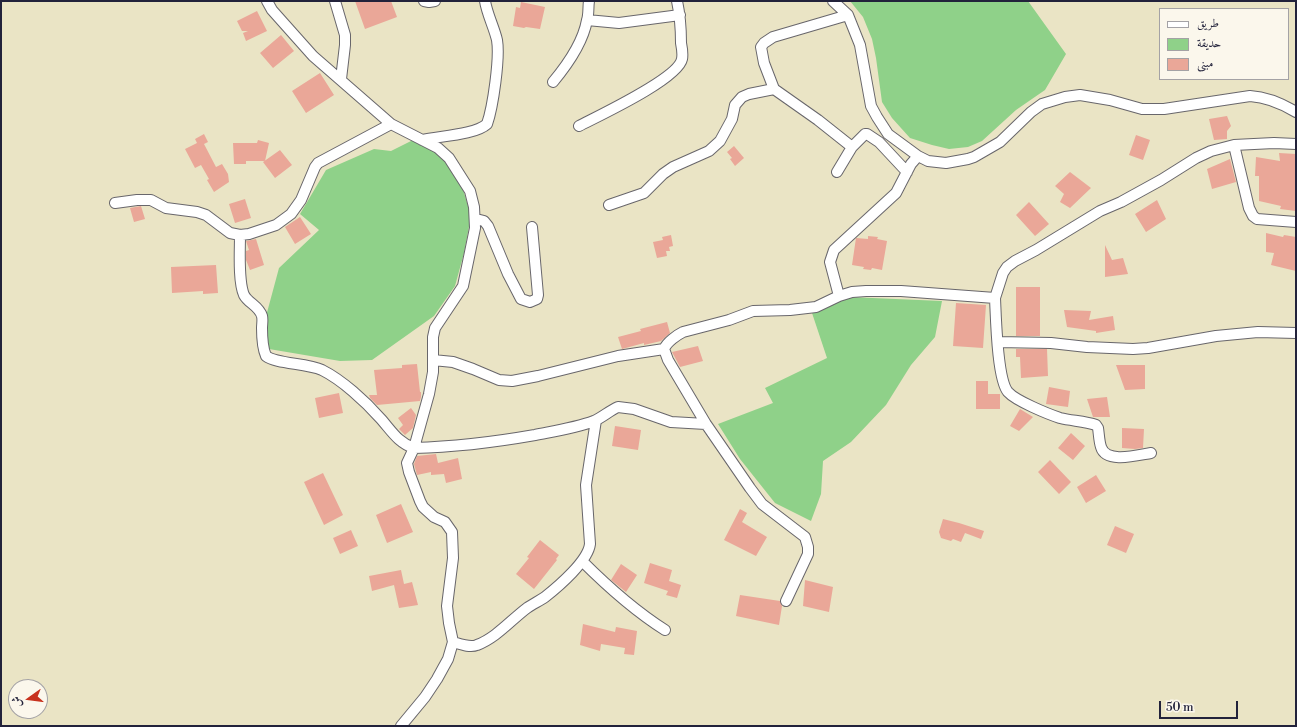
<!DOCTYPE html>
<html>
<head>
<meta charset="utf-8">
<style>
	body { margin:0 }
	#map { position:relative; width:1297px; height:727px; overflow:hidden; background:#eae4c5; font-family:"Libre Bodoni",Amiri,serif }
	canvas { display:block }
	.frame { position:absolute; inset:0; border:2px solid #22223b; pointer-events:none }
	.legend { position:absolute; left:1159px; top:8px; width:130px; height:72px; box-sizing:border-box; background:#fbf7ec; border:1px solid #a4a2a5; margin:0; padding:5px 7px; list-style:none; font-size:12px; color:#22223b }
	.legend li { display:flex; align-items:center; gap:8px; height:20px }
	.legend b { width:20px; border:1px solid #a4a2a5 }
	.north { position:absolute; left:8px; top:679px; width:40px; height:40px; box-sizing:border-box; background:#fbf7ec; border:1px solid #a4a2a5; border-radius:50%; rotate:256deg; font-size:11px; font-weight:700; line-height:16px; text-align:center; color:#22223b }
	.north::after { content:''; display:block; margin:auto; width:14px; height:18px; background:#c8321e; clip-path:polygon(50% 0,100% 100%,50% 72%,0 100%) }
	.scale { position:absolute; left:1159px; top:701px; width:79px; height:18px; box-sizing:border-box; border:2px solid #22223b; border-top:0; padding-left:5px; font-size:12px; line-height:14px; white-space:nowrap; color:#22223b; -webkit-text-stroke:3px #fbf7ec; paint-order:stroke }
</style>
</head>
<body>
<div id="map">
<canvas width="1297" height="727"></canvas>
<div class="frame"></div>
<ul class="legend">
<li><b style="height:5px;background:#fff"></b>طريق</li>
<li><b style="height:11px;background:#8fd189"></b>حديقة</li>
<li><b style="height:11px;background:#eaa798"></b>مبنى</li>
</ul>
<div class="north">ش</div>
<div class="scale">50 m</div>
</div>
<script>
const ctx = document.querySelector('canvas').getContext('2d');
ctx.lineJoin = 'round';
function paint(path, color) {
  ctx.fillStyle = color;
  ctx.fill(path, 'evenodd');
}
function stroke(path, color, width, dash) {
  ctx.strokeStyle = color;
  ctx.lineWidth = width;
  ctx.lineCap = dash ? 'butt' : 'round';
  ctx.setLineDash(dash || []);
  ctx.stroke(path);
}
paint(new Path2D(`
	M850,1H1028L1066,54L1045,90L1016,110L982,141L968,147L949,149L932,145L910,138L892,118L882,102L876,58L872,39L863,17Z
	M415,139L439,150L462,186L471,216L464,253L455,286L434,316L372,360L340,361L269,349L265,320L279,268L319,230L300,214L326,170L374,149L391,151Z
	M849,297L942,301L935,337L911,365L886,405L851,442L823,461L821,494L811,521L775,503L740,459L718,424L773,403L765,388L827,358L812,313Z`), '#8fd189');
paint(new Path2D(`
	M355,1H391L397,17L365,29Z
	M521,2L545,7L540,29L526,27L524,28L513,26L516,7L520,8Z
	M257,11L267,31L246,41L243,33L248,31H242L237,21Z
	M281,35L294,51L273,68L260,53Z
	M320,73L334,95L306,113L292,91Z
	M1227,116L1231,126L1227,131V139L1214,140L1209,119Z
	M204,134L208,142L204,144L216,167L222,164L228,174L229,182L214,192L207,180L209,179L201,165L195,168L185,149L197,143L195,139Z
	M1136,135L1150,140L1143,160L1129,155Z
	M258,140L269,143L265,161H246V164H234L233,143H257Z
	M734,146L744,158L735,166L730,159L732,158L727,152Z
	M280,150L292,165L275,178L263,162Z
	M1279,153L1296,154V211L1280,209L1281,206L1259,201V176H1255L1256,157L1280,161Z
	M1230,159L1236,182L1212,189L1207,169Z
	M1070,172L1091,188L1070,208L1060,202L1064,194L1055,186Z
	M245,199L251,218L235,223L229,204Z
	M1157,200L1166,219L1146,232L1135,214Z
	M1029,202L1049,224L1035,236L1016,215Z
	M141,206L145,219L134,222L130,208Z
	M300,217L311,234L295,244L285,227Z
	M1266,233L1283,237L1284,235L1296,237V271L1271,265L1274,253L1266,252Z
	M671,235L673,246L669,247L670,251H666L667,256L657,258L653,242L663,240L662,237Z
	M868,236L878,237L877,239L887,241L882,270L872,268L871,270L863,269L864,267L852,265L856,238L868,239Z
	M256,239L264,265L250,270L246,260V251L249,250L246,241Z
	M1105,245L1112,260L1123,258L1128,274L1105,277Z
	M216,265L218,293L203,294V291L172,293L171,267Z
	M1016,287H1040V336H1016Z
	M956,303L986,305L983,348L953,346Z
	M1064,310L1091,311L1089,320L1113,316L1115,330L1096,333V331L1067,327Z
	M667,322L670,333L661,341L644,345V343L622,349L618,337L641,331L640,329Z
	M698,346L703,361L680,367L672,352Z
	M1016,349H1047L1048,376L1021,378L1020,357H1016Z
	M417,364L420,392H421V397L420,401L377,405L370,398L369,395H377L374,370L402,368V365Z
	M1116,365H1145V389L1125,390Z
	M976,381H988V394H1000V409H976Z
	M1049,387L1070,391L1068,407L1046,404Z
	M339,393L343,413L319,418L315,398Z
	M1107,397L1110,417H1093L1087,399Z
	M411,408L416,415L413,428L405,435L399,429L403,425L398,418Z
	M1020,409L1033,417L1019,431L1010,426Z
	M615,426L641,430L638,450L612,446Z
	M1122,428L1144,429L1143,448L1135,449L1122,448Z
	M1071,433L1085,446L1073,460L1058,448Z
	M436,454L438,463L458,458L462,479L446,483L444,474L431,475V472L417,475L414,464L417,456Z
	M1050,460L1071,482L1059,494L1038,472Z
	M323,473L343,515L324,525L304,482Z
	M1096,475L1106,491L1086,503L1077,487Z
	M401,504L413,532L387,543L376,515Z
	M740,509L747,513L742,522L767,537L756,556L724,540Z
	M943,519L959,523L984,531L981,539L965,533L961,542L953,539L951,541L941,538L939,532Z
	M1115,526L1134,534L1126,553L1107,545Z
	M351,530L358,546L340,554L333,538Z
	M540,540L559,555L556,559L557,560L534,589L516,574L529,558L527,557Z
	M650,563L672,570L669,581L681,585L677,598L666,595L668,591L644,583Z
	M621,564L637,575L626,592L611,580Z
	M401,570L404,584L412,582L418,605L399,608L394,585L372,591L369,576Z
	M805,580L833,587L829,612L803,606Z
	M740,595L780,601L782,606L779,625L736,616Z
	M583,624L615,632L616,627L637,631L634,655L624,654L625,648L601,644L600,651L580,645Z`), '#eaa798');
const minor = new Path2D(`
	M267,1L272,10L313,56L391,124L438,148L449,158L470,191L474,207L475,228L463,286L435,328L433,337V372L429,394L414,448L407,463L409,472L420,501L423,507L434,517L445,522L452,532L453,558L447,606L449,623L453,642L448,659L437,679L425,697L401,726
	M335,1L345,35V45L341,79
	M424,1L429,2L435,1
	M833,1L848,15L860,45L871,106L877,117L888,134L918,156L928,161L946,163L968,159L974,157L1000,142L1031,112L1042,104L1065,97L1080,95L1110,100L1142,109H1164L1250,96C1267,97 1281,103 1296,112
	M848,15L773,37L764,43L761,47L764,63L774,89L818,120L852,147
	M587,20L619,23L680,15
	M553,82C568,64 583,43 587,20C589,14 588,7 589,1
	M579,126C598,116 678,79 682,59C683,54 682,48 681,43C681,29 680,15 677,1
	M422,140C439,136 475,135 487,124C493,107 500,58 497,40C494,27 487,14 485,1
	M1234,145L1249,208L1253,216L1257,219L1296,222
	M837,172L852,147L865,134H867L879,142L907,172
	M115,203L137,200H151L166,208L197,212L206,215L230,233L240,235L249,234L276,225L291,214L301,200L315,167L318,163L391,124
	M609,205L644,193L663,174L673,167L709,151L720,141L732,119L735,105L742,97L749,94L774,89
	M476,219L484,221L488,226L508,274L521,299L530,302L537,299L538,295L532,227
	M240,235C240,251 238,281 244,295C248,303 259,306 262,316C263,320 262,324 262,328C262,337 262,347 266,356C276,364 307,363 322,370C342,380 365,401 380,418C391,430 398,443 414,448C455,447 495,442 535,435C555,431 575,428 594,421C603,417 609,411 618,407L634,409L671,422L706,424
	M839,296L830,262L834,250L896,193L911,164L918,156
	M995,298C996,317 997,379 1008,392C1016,401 1048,414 1060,418C1072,421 1085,421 1096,425L1098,428C1099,434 1099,441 1101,447C1106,464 1138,455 1151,453
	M998,342L1051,343L1087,347L1133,349L1148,348L1216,336L1258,332L1296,333
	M433,360L453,362L473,369L499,380L512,381L538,376L618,356L664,349
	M582,561C607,586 635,611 665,630
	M786,601L808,554V547L805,537L762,504L750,488L706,424L668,360L664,349C667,342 677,335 683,332L729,320L753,311L790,310L816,307L839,296L852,292L866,291H901L995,298L1003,273L1007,267L1015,261L1036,250L1100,211L1121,202L1161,180L1196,158L1211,151L1234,145L1274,143L1296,144
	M453,642C460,644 470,648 477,645C496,638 511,620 527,608C533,604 539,601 545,597C559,586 588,561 590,544L586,485L596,420`);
stroke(minor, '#68666b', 12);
stroke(minor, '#fff', 10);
</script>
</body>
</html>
